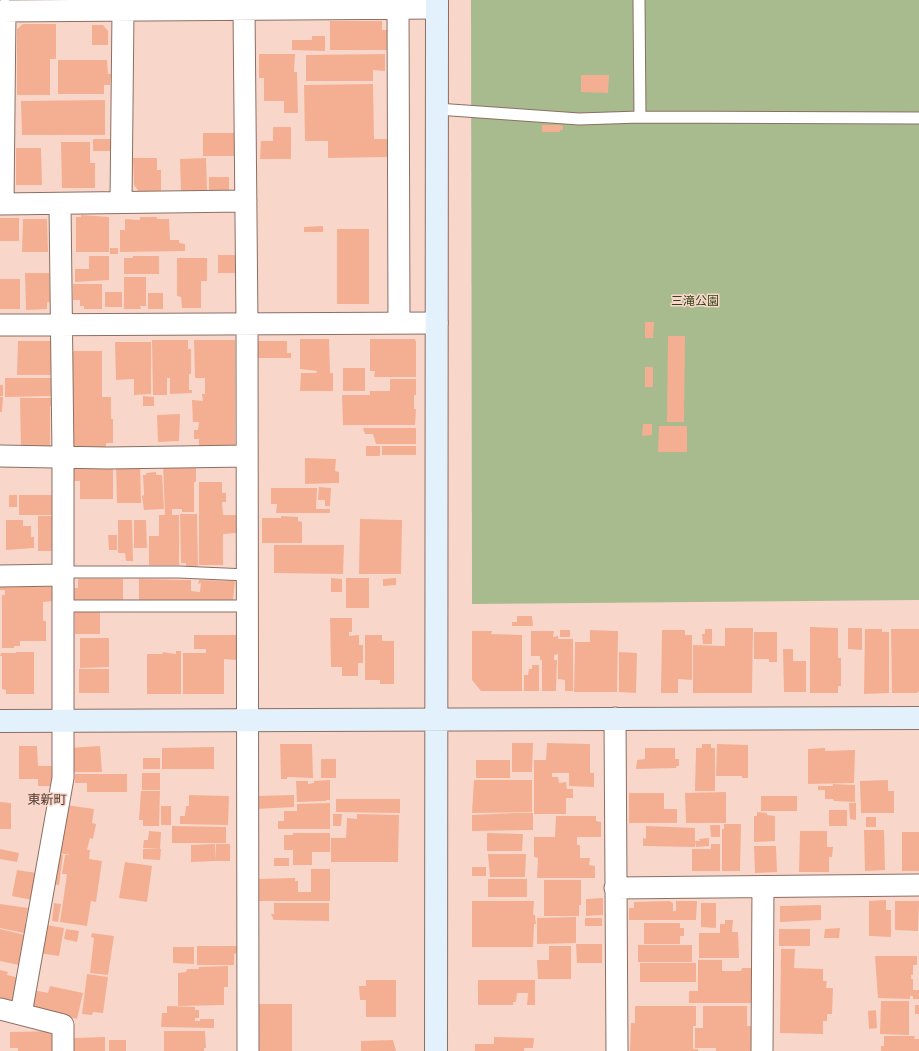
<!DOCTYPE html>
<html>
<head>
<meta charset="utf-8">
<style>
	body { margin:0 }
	canvas { display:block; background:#f8d7ca }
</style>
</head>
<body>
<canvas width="919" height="1051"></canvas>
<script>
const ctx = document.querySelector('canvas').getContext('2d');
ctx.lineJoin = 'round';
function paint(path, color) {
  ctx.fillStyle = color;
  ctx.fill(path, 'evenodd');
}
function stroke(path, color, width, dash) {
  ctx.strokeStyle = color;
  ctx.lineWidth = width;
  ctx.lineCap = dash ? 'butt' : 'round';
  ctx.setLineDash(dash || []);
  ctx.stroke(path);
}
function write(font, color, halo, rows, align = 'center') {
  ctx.font = font + ' "PT Sans Narrow","Noto Sans JP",sans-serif';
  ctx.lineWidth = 3;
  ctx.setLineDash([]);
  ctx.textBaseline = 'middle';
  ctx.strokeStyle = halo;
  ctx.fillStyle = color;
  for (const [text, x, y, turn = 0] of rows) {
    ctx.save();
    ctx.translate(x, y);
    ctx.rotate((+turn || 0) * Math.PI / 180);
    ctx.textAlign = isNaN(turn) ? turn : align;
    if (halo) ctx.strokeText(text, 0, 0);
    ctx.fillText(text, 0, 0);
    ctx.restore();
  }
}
paint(new Path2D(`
	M471,0H919V600L472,604Z`), '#a7bb8e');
paint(new Path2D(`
	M330,21H382V30H387V50H330Z
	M23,24H56V59H50V95H17V29Z
	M92,25H103L108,31V45H92Z
	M312,36H325V51L292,50V40H312Z
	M259,54H295L294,72H297L298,113H284V101H264V78H259Z
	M385,54V71L373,70V81H306V55Z
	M58,60H107L108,74H111L110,85H104V94H58Z
	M581,75H609L608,93L581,92Z
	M373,84L374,139H387V157L328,158V141H305L304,85Z
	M105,100V135H22L21,101Z
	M542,125H560L563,126V130H560V132H542Z
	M273,127H291V159H260L261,141H273Z
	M203,133H234L235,156H203Z
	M93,139H111V151H93Z
	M61,142H90V163H95V188H62Z
	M16,148H41L42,185H16Z
	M133,158H157V170H161V191L139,192L134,185Z
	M206,158L207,191L181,192L180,159Z
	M209,177H229V192H209Z
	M81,215L109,217V252H76V217H81Z
	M140,217H157V219H169L170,240H179V243L185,244V251L120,252V230H125V219L140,220Z
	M0,218H19V241H0Z
	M23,219H47L48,252H22Z
	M323,226V232H304V227Z
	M337,229H369V304H337Z
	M110,248H118V254H110Z
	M218,255H235V273H218Z
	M89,256H109V280L75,282V269H89Z
	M133,256H159V274H124V258H133Z
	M177,258H207V281H201V308H182L181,297L177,296Z
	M25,273H49L50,302H47V309L26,310Z
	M124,277H146V306H140L141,309H124Z
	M0,279H20V309H0Z
	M73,284H102V309H84V306H80V300H73Z
	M105,292H122V307H105Z
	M148,293H163V309H148Z
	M645,322H654L653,338H645Z
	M668,336H685L684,422H667Z
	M300,339H329L330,373H333V391H300L301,373H316L317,371L300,369Z
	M370,339H415L416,342V377H374L375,371H370Z
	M152,340H188V349H191V374H189V390H192V393L170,394V378H167V395H153Z
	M194,340H235V450L199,449V439H194V430H198L199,422H193L192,400L203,401L202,394H205V378H195Z
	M18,341H54V375H17Z
	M257,341H287V353H291V358H257Z
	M115,342H151V394L134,395V379L116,380Z
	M71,351H102V397H111V419H113V443H106V451L71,450Z
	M645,367H653V387H645Z
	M343,368H365V391H343Z
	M5,378H53V396L5,397Z
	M390,379H416V395H414V409H416L415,425H343L342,395H370V391H390Z
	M0,385H3V396H0Z
	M143,396L154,397V406H143Z
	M0,397H3L2,412H0Z
	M20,398H53V406H50V447H21Z
	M180,414L179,441L158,442L157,415Z
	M643,424H652V435L642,436Z
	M659,426H687V452H658Z
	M363,428H416V444H376L373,434H365Z
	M366,446H380V456H366Z
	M382,446H416V455H382Z
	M305,458L336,459L335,471L339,472V483L305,484Z
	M196,461V482H194V512H182V509H172V515H179V565H149V536H159V515H165L163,464Z
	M140,462L141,503H117L116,463Z
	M71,463L113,464V499H80V481H71Z
	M156,472V475H162L164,509L144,510L142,496L144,495L143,475H146V473Z
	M199,482H222V493H226V502H222L223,515H236V533L223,534V565H199Z
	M319,487L331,488L330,506H325V500H318Z
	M271,488H317L316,509H330V513H276L277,504H271Z
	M9,495H17V507H9Z
	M19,495H54V515H19Z
	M180,514H197L198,566H186V563H181Z
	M38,516H55V551H38Z
	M281,516L298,517V521L302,522V543H262V518H281Z
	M360,519L402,520L401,574H359Z
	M6,520H23V526H31V537H34V548L6,550Z
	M118,520H132L133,561H126L125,553H118Z
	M134,520H146L147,548H134Z
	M108,535H117V550H109Z
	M274,545H344L343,574L274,573Z
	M331,578L342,579V592H331Z
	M346,578H369V608H346Z
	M396,578V585L383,586V579Z
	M78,579H123V600H73V588H78Z
	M139,579L191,580V591L200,592L201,583L198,584L199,580L235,581L233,600L139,601Z
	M0,583H40V587H53L52,601L43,602V621H46V641H20V646H14V648H2V595H5V590H0Z
	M100,611V634H75V612Z
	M517,616H532L533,626H512V622H517Z
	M330,618H352V632H349V636L359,635V645H363V663H358V676H342V667H331Z
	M810,627L838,628V658H841V686H838V693H810Z
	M725,628H753L752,693H693V645L725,646Z
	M848,628H862V650L848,649Z
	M705,629H712V644H703L702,634H705Z
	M865,629H882V632H889V693L864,694Z
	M891,629H919V691L917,693H892Z
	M560,630H570V637H560Z
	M590,630L618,631L617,692H574L575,642H590Z
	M662,630H685V635H692V680L678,679V693H661Z
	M472,631H492L491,634L522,635V691H481L472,680Z
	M531,631H554L553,637L558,636V639H573V691H565V680L558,679V654L554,655V660H557L556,691H542V660H540V656H531Z
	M754,632H777V662H769V659H754Z
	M194,635H236V660L224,659V694H183V653H206V649H194Z
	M365,635H382V641H394V684H380V680H365Z
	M80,638H109V667L80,668Z
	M783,649H793V661H806V692H784Z
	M176,651H181V694H147V654H163L162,652L176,654Z
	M16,652H34V694H6V690L2,689V656H0L1,653H16Z
	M619,652L637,653L636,693L619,692Z
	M532,665H539V691H524V675H528L529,669H532Z
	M79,669H109V693H79Z
	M512,743H533L532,772H512Z
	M547,743L590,744V773H594V787L569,786V773H552V777H558L559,783L566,782L567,789H573V798H566V814H534V760H546Z
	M280,744H312L313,778L287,777V779H281Z
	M702,744H711V748H715V791H695L696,748H702Z
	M717,744L748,745V778H742V776H716Z
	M19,746H37L38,766H54V786H38V779H19Z
	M100,746L102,772H69L68,748Z
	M214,747V769H162V748Z
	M645,748H675V759H679V766H676V768L636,769L637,760L645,759Z
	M825,748V751L855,750L854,783L808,784V749Z
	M143,758H160V769H143Z
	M321,759H336V778H321Z
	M476,760H510V778H476Z
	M142,773H160V790H142Z
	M75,774H127V792H87V783H75Z
	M330,780V800H326V801L297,802L296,781H308V784L314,783V781Z
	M474,780H532V812L472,813Z
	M888,780V791H894V813H861L860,781Z
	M833,784L855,785V802L834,801L833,799H825V790H818V786H833Z
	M141,791H160L159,826H143V820H139Z
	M726,792V823H686L685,793Z
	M629,793H664V809H677V823H629Z
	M189,795L229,796L228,825L180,824V816H185L186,806H189Z
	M294,795V807L257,809V796Z
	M761,796H797V811H761Z
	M336,799H400V813L336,812Z
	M0,802L11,803V829H0Z
	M330,803V829H278V821H284V811H297V804Z
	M849,803H856V820L850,819Z
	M66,805L94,809L92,823L96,824L93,839L90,838L87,850H90L89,859L102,861L96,902L91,901L87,926L60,922L67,874H62L65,855H71L58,853Z
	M161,806H171V825H161Z
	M829,810H847V826H829Z
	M757,812L767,813V815L775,816V841L754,842V816H757Z
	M516,813H533V830L472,831V815Z
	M333,814H342L341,826H333Z
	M357,814L399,815L398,862H331V838H346L347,818L357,819Z
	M556,816H596V821L601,822V837H577V845H580V858H590L589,865L595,866V878H537L538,858L534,857V837H555Z
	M866,817H876V827H866Z
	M724,824H741L740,871H722V829H724Z
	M710,825H720V837H711Z
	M172,826L226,827V843H172Z
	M646,826L695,828V847L643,846V838L646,839Z
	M864,830H884L885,870L865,871Z
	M149,831L161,832L160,849L143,848L144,840H148Z
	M800,831H827V847H833L832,857H829V872H799Z
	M902,832H919V871H902Z
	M293,833H330V852H312V865H293V850H284V835H293Z
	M487,833L523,834L522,851H487Z
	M709,838V846L696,847L695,841H700L699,839Z
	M215,844V861L191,862V845Z
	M216,844H230V861H215Z
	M711,844H720V871H692V849H711Z
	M754,846H776L777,872L755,873Z
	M0,849L19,853L17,862L0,859Z
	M143,849H161L160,860L143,859Z
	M58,854L63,855L59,885L53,884Z
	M488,854H526L525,877H490Z
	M274,858H289V866H274Z
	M125,862L152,866L147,902L119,898Z
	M472,867H486V876H472Z
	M311,869H330V901H257V879L295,878V881H298V892H311Z
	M17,870L37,873L32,900L12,896Z
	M488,879H527V897H488Z
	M544,880H581V905H579V916H544Z
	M603,898V915L586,916V899Z
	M886,900V910H891V937L869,936V901Z
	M472,901H534L533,915H535L536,924H534L533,947H472Z
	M669,901L673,903V911H676V901H697L696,920H629V908H634V902Z
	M895,901H919L918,931L895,930Z
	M54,903L61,904L58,922L52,921Z
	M274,903H329V921L274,920L271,914H274Z
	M701,903H716V928L701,927Z
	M0,904L28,908L25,923L30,924L24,933L0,928Z
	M821,905V920L780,922V906Z
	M576,917V943L537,944V918Z
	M585,918H602V926H585Z
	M725,920H733L732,932H738L739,958H699V933H720V924H725Z
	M644,923H680V928H684V936H680V944H644Z
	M46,925L64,928L59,956L38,953Z
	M840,928L839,938H824L825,929Z
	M0,929L25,935L19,965L0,961Z
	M66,929L79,931L77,942L64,939Z
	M779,929H810V946H779Z
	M92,933L114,936L108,975L90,973L94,938L91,937Z
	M576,944H602V963H577Z
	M638,945H692V962H638Z
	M197,946H238V953L234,954V965H197Z
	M549,946H571V979H538L537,960H549Z
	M173,947H194V964L173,963Z
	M781,949H795L794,968L823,969V981H827L826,988H833L832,1014H827V1021H823V1034L780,1033Z
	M875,956H917V965H913V975H911V979H913V990H919V999H913V996H910V999L878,998Z
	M698,960H722V971H741L742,968H751V1003H689V991H698Z
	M640,963H696V982H640Z
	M228,966V987H224V1005L178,1006V973L186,972L187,969H199V967Z
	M0,970L8,972L7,975L20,978L14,1002L0,999Z
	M87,974L108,977L103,1013L93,1012L92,1015L82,1014Z
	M366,980H396V1017H366V1000H360L359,986H366Z
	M478,980H535V1005H527L528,993H517L516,1002H513V1005H478Z
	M50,986L83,993L77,1019L43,1011L44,1009L29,1006L33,990L48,993Z
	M881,1001H909V1035L880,1034Z
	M259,1004H292V1051H259Z
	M915,1005H919V1014H915Z
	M167,1006L195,1007V1010H199V1018H195V1021H200V1019H214V1028L161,1027L162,1013H167Z
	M635,1006H696V1026H693V1049H698V1051H630L631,1023H635Z
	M703,1006H747V1026H751V1051H716V1048H695V1028H703Z
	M876,1010L877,1028L869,1029L868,1011Z
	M55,1031V1051H18V1048H10V1032Z
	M164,1031H205L206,1048H204V1051H164Z
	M884,1036H915L914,1039H919V1051H881V1046H884Z
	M105,1037V1051H74V1038Z
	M494,1037L534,1038L533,1048H524V1051H475V1044H494Z
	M109,1040H126V1051H109Z
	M393,1040L396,1051H361V1041Z`), '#f4af92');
const lane = new Path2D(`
	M639,0L640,117
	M437,109L579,119L640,117L919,118
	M63,572H179L247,575
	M62,606H247`);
const street = new Path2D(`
	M398,0L399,323
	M244,9L247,324L248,1051
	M0,11L437,8
	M121,202L123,11
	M0,204L246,201
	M3,204L5,10
	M0,325L437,323
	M0,456L108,458L247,456
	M0,576L63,575
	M615,718L617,1051
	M615,888L919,885
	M0,1009L63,1025V1051
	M21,1014L63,778V456L60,204
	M762,1051L763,887`);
const secondary = new Path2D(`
	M0,721L919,718
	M436,1051L437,0`);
stroke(lane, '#8c6f63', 13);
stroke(street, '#8c6f63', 23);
stroke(secondary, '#8c6f63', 24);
stroke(lane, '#fff', 11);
stroke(street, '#fff', 21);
stroke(secondary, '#e3f1fc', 22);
write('12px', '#324417', '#f8d7ca', [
	["三滝公園",695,302]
]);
write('13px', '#533a2f', '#f8d7ca', [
	["東新町",47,800]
]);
</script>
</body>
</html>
